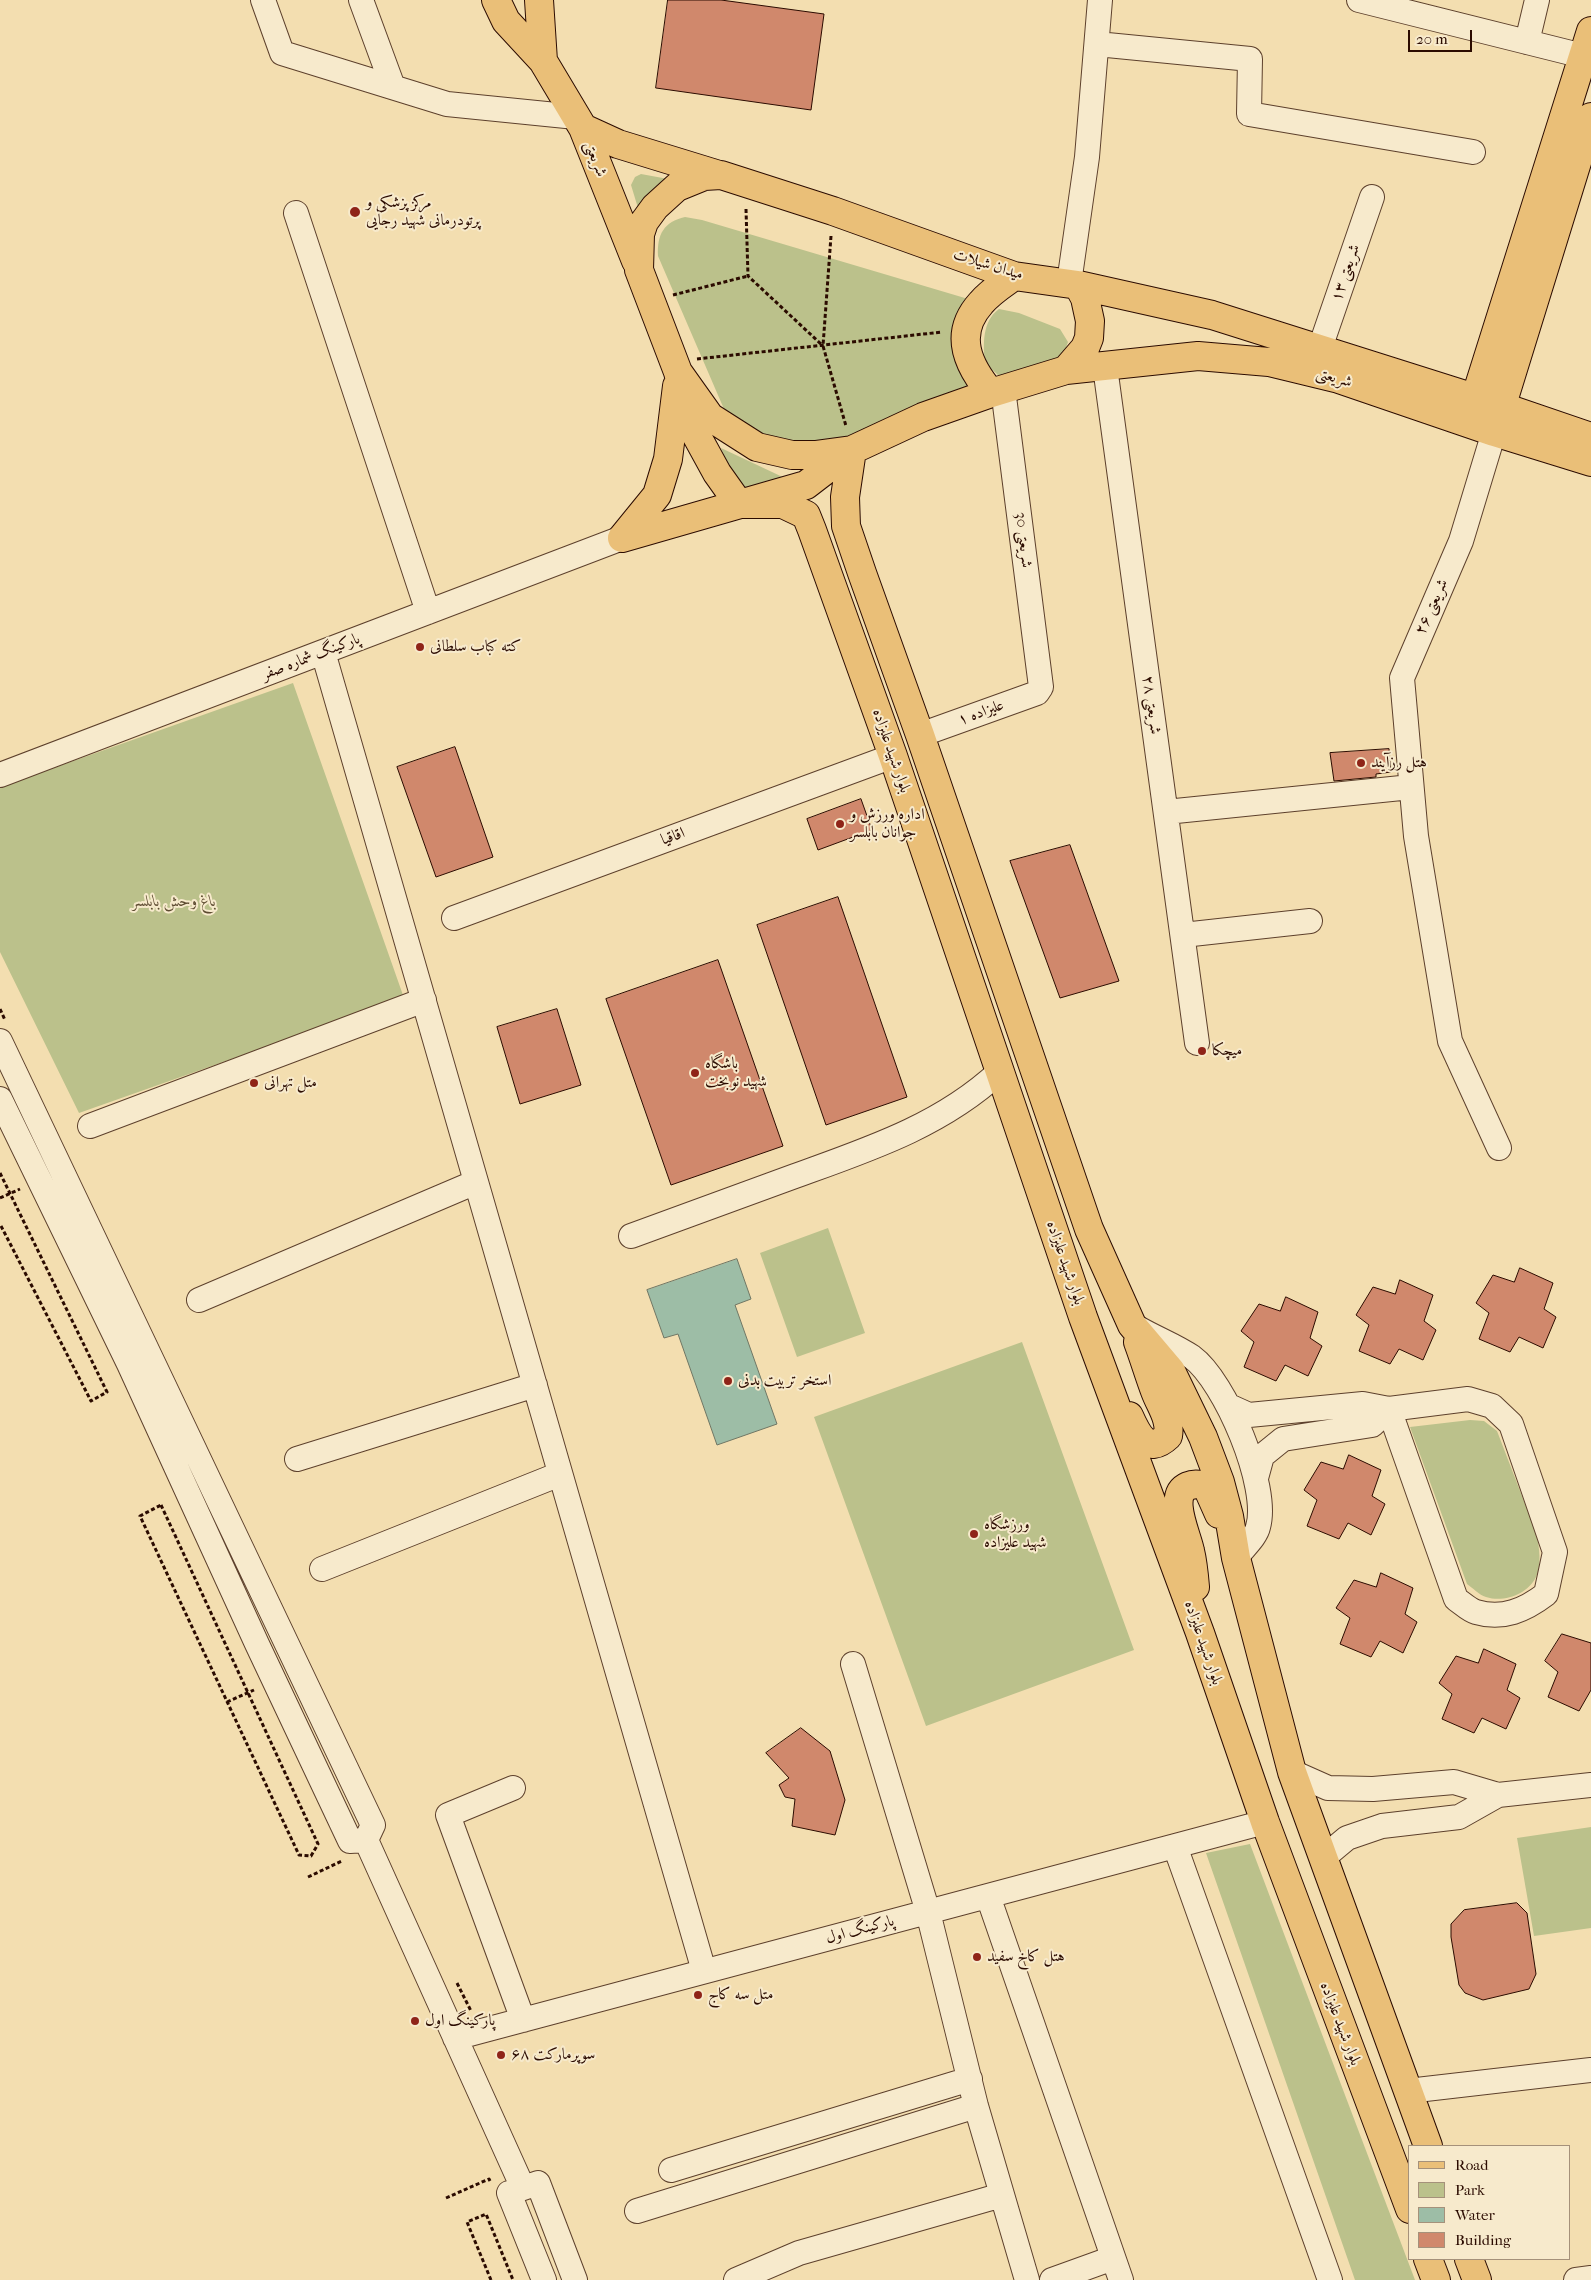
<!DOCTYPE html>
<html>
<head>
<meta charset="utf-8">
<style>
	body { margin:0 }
	#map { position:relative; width:1591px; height:2280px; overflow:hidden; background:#f3deb0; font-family:"IM FELL French Canon",serif }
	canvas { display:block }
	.legend { position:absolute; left:1408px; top:2145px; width:162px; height:115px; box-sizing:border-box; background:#f7eacc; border:1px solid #a5917a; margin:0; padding:6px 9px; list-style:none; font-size:15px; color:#2b0b00 }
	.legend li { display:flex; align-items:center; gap:10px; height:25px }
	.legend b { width:25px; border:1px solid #a5917a }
	.scale { position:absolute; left:1408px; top:30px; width:64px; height:22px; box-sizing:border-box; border:2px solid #2b0b00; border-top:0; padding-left:6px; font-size:15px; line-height:18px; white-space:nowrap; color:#2b0b00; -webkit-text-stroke:4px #f7eacc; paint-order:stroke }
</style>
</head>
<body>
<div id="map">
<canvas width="1591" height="2280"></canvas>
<ul class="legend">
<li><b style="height:6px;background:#eabf78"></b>Road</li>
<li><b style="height:14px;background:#bbc18b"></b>Park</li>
<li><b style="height:14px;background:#9dbda6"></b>Water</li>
<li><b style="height:14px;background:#d0886c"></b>Building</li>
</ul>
<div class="scale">20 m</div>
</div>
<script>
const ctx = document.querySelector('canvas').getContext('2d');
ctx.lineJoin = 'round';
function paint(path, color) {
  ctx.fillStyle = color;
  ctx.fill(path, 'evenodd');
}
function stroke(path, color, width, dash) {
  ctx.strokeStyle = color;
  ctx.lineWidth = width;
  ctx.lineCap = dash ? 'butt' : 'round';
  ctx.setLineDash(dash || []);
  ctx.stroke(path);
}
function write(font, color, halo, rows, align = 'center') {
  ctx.font = font + ' "IM FELL French Canon",Amiri,serif';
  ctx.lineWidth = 4;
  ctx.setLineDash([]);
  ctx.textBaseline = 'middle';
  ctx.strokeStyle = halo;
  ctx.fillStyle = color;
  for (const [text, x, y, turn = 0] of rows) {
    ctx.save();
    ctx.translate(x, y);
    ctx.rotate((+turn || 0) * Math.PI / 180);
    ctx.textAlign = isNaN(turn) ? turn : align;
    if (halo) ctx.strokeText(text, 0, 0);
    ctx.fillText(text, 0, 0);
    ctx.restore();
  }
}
paint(new Path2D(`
	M641,174L668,179L638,208L631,185L635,177Z
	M685,217L702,220L975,301L976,393L842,441L815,446L766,440L727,416L658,256C657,234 664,222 685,217Z
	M999,309L1019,313L1060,329L1068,342L1063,356L1047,366L1013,376L998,375L985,363C983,345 982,321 999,309Z
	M721,448L789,480L746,493L738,488Z
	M293,683L404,998L79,1113L0,952V787Z
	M828,1228L865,1333L797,1357L760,1253Z
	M1022,1342L1134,1650L926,1726L814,1417Z
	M1470,1420L1484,1421L1497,1431L1537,1535C1539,1548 1542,1564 1536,1577C1528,1594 1504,1603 1486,1597C1479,1595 1473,1588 1467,1584L1410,1427Z
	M1591,1827V1928L1534,1936L1517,1838Z
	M1250,1844L1415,2280H1355L1206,1853Z`), '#bbc18b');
const water = new Path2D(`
	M737,1259L751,1299L735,1305L777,1424L717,1445L678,1334L664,1338L647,1290Z`);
paint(water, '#9dbda6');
stroke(water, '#6f7664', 1);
const building = new Path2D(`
	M668,0H721L824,14L811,110L656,88Z
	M455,747L493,857L436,877L397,767Z
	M1389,749L1391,772L1376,774V777L1334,781L1330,753Z
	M861,799L872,830L818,850L807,819Z
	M1070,845L1119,981L1060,998L1010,861Z
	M838,897L907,1097L826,1125L757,925Z
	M718,960L783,1146L671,1185L606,999Z
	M557,1009L581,1085L520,1104L497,1027Z
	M1520,1268L1553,1283L1544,1309L1556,1317L1543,1348L1519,1337L1510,1352L1479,1339L1489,1313L1476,1303L1493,1275L1514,1282Z
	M1400,1280L1433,1295L1424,1321L1436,1330L1423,1360L1399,1349L1390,1364L1359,1351L1369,1325L1356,1315L1373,1287L1395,1294Z
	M1286,1297L1318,1312L1310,1338L1322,1346L1308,1376L1285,1365L1276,1381L1244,1367L1254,1342L1241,1331L1259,1304L1280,1311Z
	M1349,1455L1381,1470L1372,1496L1385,1504L1371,1535L1348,1523L1339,1539L1307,1526L1317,1500L1304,1490L1321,1462L1343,1469Z
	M1381,1573L1413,1588L1405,1614L1417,1622L1403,1653L1380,1641L1371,1657L1340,1644L1350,1618L1336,1608L1354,1580L1376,1587Z
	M1562,1634L1591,1643V1690L1579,1711L1548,1697L1558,1672L1545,1661Z
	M1484,1649L1516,1664L1507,1690L1520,1698L1506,1729L1482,1718L1474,1733L1442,1719L1452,1694L1439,1683L1456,1656L1478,1663Z
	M801,1728L830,1751L845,1800L835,1835L792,1826L795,1799L785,1797L779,1785L789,1778L766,1753Z
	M1517,1903L1527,1913L1536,1974L1529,1989L1483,2000L1465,1993L1459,1985L1451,1937V1924L1464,1910Z`);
paint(building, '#d0886c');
stroke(building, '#2b0b00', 1);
const minor = new Path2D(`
	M263,0L282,53L447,104L576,117
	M361,0L393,87
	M1359,0L1583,56
	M1527,42L1537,0
	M1097,44L1250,59L1249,114L1473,152
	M296,213L428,612
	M1069,283L1087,157L1100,0
	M1320,348L1372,197
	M1105,367L1197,1043
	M1494,432L1461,541L1402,678L1416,836L1450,1041L1499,1148
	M323,652L704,1971
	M920,735L1037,693L1041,687L1003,389
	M0,775L622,538
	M1166,812L1411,787
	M454,918L893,756
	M1183,935L1310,921
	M0,1041L373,1825L366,1840L350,1841L257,1644L129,1364L0,1099
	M90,1126L424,1000
	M631,1236C685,1216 740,1196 795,1176C867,1150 941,1126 999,1072
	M199,1300L476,1182
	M1138,1328C1155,1338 1176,1346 1192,1357C1225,1381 1270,1487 1258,1527C1256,1537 1242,1549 1236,1558
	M1468,1399L1492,1406L1511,1424L1555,1552L1546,1594C1525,1610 1503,1620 1476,1612C1469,1610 1462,1603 1456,1599L1389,1409Z
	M1229,1406L1249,1415L1363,1404L1389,1409
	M297,1459L535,1385
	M1256,1478L1262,1456L1283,1439L1372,1425L1389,1409
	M322,1569L560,1474
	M853,1664L928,1912L976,2106L1027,2280
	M1292,1772L1328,1788L1373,1789L1454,1782L1498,1795
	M513,1788L448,1815L523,2020
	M366,1840L523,2188
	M1175,1846L1330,2280
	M1323,1858L1347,1838L1382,1826L1459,1817L1498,1795L1591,1785
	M988,1896L1121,2280
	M455,2038L1265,1822
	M1408,2091L1591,2070
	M671,2170L970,2079
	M637,2211L976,2106
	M544,2280L509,2193L538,2183L575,2280
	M736,2280L799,2253L1002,2195
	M1052,2280L1113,2258
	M1576,2280L1591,2278`);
const major = new Path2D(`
	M496,0L506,21L543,61L583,128L636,261
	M539,0L543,61
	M583,128L618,144L719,175
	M1078,285L1212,315L1500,406L1591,437
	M1066,370L1198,356L1269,362L1339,379L1494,432L1591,462
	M678,372L710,417L757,447L792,455H815L852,450L923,417L991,393L1066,370L1085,348L1089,338L1090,321L1085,298L1078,285L1014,276L833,211L721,175L704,176L677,187L655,207L644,222L640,234L639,270L678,372L694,431L717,473L739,504H783L806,515L812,530L893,756L1083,1317L1200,1633L1265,1822L1410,2209
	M991,393C968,366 953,334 981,303C990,292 1003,284 1014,276
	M1475,399L1591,31
	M1496,424L1591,117
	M852,450L845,497L846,526L862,573L920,735L1089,1229L1132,1325L1171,1371L1203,1437L1220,1482L1229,1516L1236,1558L1292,1772L1428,2146
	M622,538L806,485L849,452
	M622,538L657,495L668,459L677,386
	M1129,1416C1137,1434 1147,1456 1168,1436C1171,1419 1161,1407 1155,1391C1149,1375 1144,1358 1138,1342
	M1195,1587C1194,1575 1193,1563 1190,1551C1187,1535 1167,1495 1188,1486C1195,1483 1200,1484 1207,1487L1219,1514
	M1428,2259L1436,2280
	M1469,2259L1477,2280`);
stroke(minor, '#5d402c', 26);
stroke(major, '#2b0b00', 30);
stroke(new Path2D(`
	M746,209L748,276L822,345
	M831,236L823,346L846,426
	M673,295L748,276
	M697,359L942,332
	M0,1009L5,1020
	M0,1173L107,1392L91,1401L0,1224
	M0,1198L20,1189
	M161,1505L318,1844L311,1856L299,1855L140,1516Z
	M227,1702L254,1690
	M308,1877L342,1861
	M457,1983L471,2011
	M446,2198L489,2179L490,2181
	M491,2280L467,2222L486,2214L513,2280`), '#2b0b00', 3, [4, 2.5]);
stroke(minor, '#f7eacc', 24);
stroke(major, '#eabf78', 28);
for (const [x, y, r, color] of [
	[355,212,6,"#8f2418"],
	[420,647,5,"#8f2418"],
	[1361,763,5,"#8f2418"],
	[840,824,5,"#8f2418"],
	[1202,1051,5,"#8f2418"],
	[695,1073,5,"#8f2418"],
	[254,1083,5,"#8f2418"],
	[728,1381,5,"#8f2418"],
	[974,1534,5,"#8f2418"],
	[977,1957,5,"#8f2418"],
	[698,1995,5,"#8f2418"],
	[415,2021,5,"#8f2418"],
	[501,2055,5,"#8f2418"]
]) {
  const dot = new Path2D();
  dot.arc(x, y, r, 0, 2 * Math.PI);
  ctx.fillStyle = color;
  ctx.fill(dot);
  stroke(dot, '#f7eacc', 2);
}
write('16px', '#2b0b00', '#f7eacc', [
	["شریعتی",595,159,68],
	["میدان شیلات",988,265,17],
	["شریعتی ۱۳",1346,273,-71],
	["شریعتی",1334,378,16],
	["شریعتی 30",1023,540,83],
	["شریعتی ۲۶",1432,607,-66],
	["پارکینگ شماره صفر",311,657,-21],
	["شریعتی ۲۸",1151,705,82],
	["علیزاده ۱",981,713,-20],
	["بلوار شهید علیزاده",891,751,71],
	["اقاقیا",673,837,-20],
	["بلوار شهید علیزاده",1065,1263,71],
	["بلوار شهید علیزاده",1203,1643,71],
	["پارکینگ اول",860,1930,-15],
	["بلوار شهید علیزاده",1340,2024,69]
]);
write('16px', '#2b0b00', '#f7eacc', [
	["مرکز پزشکی و",366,203],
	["پرتودرمانی شهید رجایی",366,221],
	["کته کباب سلطانی",430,647],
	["هتل رزآیند",1371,763],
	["اداره ورزش و",850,815],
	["جوانان بابلسر",850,833],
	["میچکا",1212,1051],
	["باشگاه",705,1064],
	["شهید نوبخت",705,1082],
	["متل تهرانی",264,1083],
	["استخر تربیت بدنی",738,1381],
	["ورزشگاه",984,1525],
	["شهید علیزاده",984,1543],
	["هتل کاخ سفید",987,1957],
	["متل سه کاج",708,1995],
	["پارکینگ اول",425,2021],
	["سوپرمارکت ۶۸",511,2055]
], 'left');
write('italic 16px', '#5d4b31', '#f7eacc', [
	["باغ وحش بابلسر",174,902]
]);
</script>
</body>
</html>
